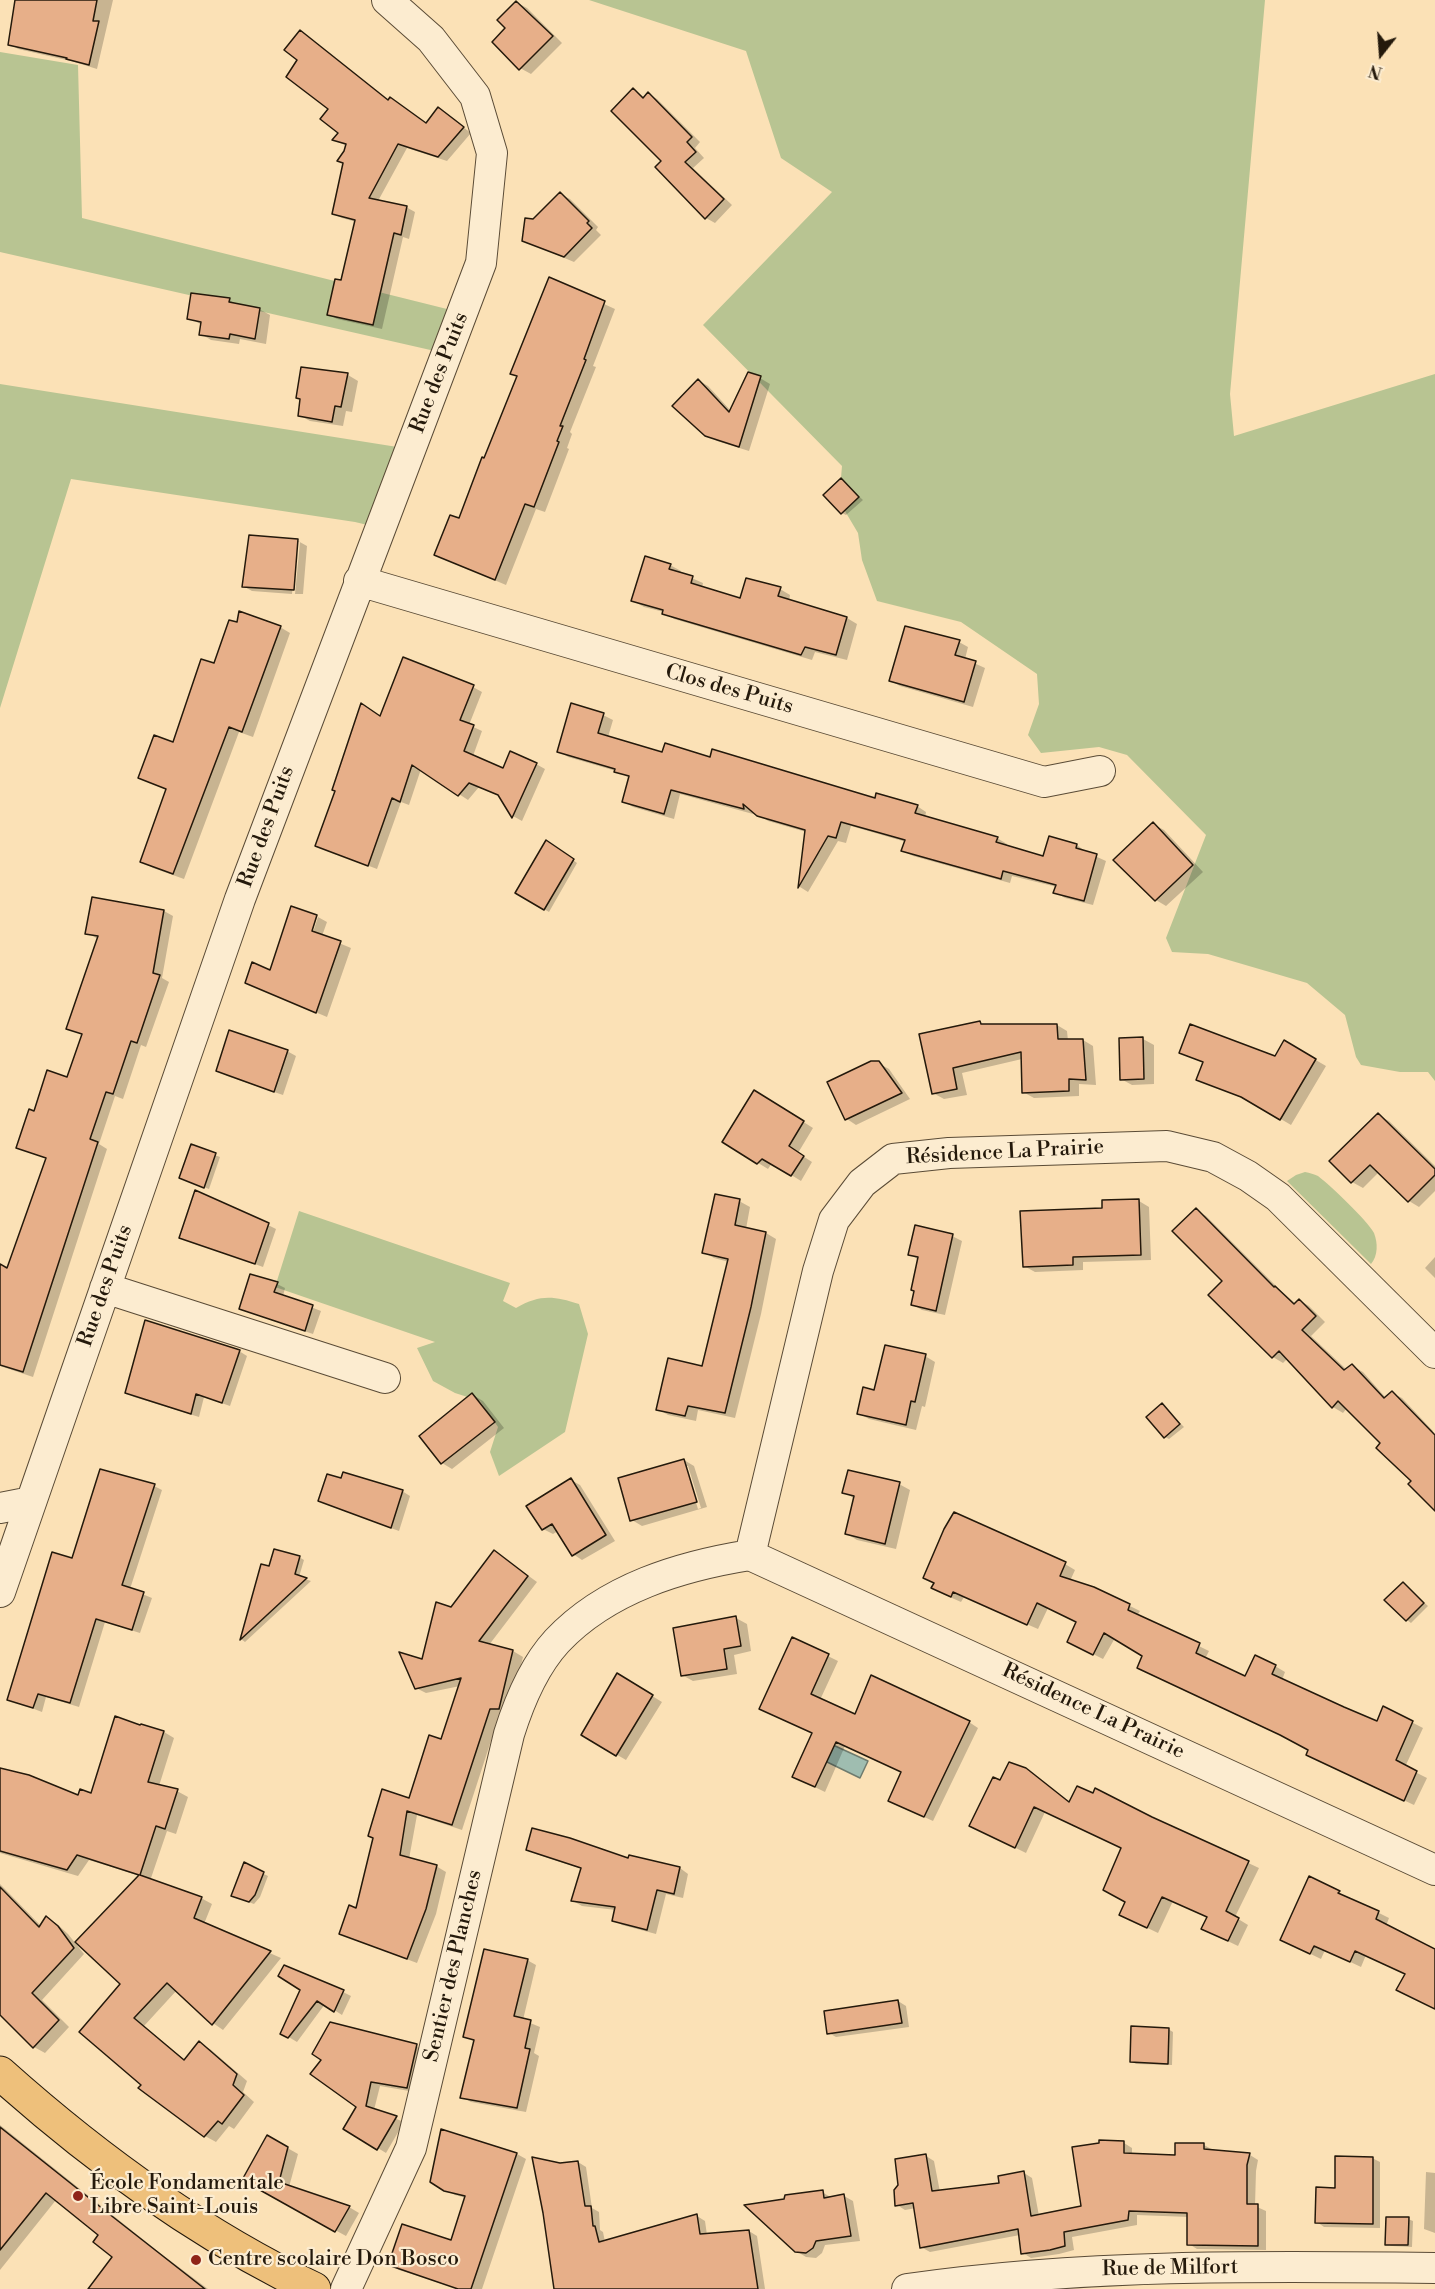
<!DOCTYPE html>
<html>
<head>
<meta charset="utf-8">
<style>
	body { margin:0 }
	#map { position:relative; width:1435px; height:2289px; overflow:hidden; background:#fbe1b6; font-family:"Libre Bodoni",serif }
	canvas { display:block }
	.north { position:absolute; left:1351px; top:24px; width:60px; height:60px; -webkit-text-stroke:4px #fcecd0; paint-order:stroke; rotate:197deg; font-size:16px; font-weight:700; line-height:24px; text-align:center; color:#24190b }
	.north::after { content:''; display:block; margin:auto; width:21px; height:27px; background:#24190b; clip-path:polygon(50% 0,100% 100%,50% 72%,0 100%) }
</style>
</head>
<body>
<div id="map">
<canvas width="1435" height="2289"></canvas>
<div class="north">N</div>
</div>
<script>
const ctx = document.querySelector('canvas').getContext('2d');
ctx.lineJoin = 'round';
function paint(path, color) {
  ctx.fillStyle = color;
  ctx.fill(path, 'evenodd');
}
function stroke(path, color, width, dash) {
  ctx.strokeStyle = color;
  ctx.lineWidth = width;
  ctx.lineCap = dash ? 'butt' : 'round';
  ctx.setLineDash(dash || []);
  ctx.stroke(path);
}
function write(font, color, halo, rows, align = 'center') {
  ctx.font = font + ' "Libre Bodoni",serif';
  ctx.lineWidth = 4.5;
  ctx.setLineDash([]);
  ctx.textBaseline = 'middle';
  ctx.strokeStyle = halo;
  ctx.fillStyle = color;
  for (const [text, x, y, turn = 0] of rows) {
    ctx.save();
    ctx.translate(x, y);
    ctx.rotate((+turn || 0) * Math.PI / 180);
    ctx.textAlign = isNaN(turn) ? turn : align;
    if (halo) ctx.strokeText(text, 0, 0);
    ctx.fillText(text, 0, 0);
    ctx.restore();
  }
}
paint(new Path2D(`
	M589,0H1265L1230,394L1234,436L1435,374V1081L1428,1072H1400L1361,1065L1356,1057L1345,1015L1307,983L1208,954L1172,952L1166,938L1206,835L1127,755L1099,747L1041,753L1028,735L1039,704L1037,674L961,622L877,601L862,560L858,533L839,501L842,466L703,325L832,192L781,158L746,51Z
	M0,52L78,65L82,218L463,313L448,354L0,252Z
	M0,384L410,449L380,528L355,522L71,479L0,708Z
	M1305,1172C1310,1173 1314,1174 1318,1176C1331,1186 1367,1220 1374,1233C1378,1243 1378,1256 1371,1264L1287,1181L1296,1175Z
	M299,1211L510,1283L503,1301L516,1308C540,1294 554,1296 579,1304L588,1334L565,1432L499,1476L490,1452L498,1427L480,1401L455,1393L433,1381L417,1348L435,1342L275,1287Z`), '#b8c492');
const water = new Path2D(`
	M833,1745L868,1761L860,1778L825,1761Z`);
paint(water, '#9fbdb0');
stroke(water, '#6e7b6e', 1.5);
paint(new Path2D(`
	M15,0H113L97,69L71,61L18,49L10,44Z
	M516,2L527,8L562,43L531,74L520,68L508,28Z
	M301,32L389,101L427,124L439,109L471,133L447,161L407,148L378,201L406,207L415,212L409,239L403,237L382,329L337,319L328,314L342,282L356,222L342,218L333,214L344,164L339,161L347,146L334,140L340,133L330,109L299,60Z
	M634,90L645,98L648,94L657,99L700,142L695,148L704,158L693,168L732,205L715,223L706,218L663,161Z
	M560,194L570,199L598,227L596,230L601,235L574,262L524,241L534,220Z
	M549,279L615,309L593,366L596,367L570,432L572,434L567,448L569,449L545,512L536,509L506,585L435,555L459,520L485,460L518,376Z
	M229,300L238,305L259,309L270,315L266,344L240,339L239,344L211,340L201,334L202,325L189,318Z
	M302,368L348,375L358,381L352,412L346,411L343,426L310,421L299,415Z
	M760,378L770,384L749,451L717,441L706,435L698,380L708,386L731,411Z
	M841,480L863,500L846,515L842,513Z
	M250,536L298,541L307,546L303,594H295L300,542H297L292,594L252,591L243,586Z
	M670,565L681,571L680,573L703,583L702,588L741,600L780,589L790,595L789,601L847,618L857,624L847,660L815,652L812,660L674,619L664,612L644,607L633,601Z
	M280,627L290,633L253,737L239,732L184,879L153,868L142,862L167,790L140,777L174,744Z
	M959,642L968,647L965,659L985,668L973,707L900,686L891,681Z
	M473,687L482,692L469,725L482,731L473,756L503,770L536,764L545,769L522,821L513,816L500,796L479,787L468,800L421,769L409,805L401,802L377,869L317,846L381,718Z
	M603,715L613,720L608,737L663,753L711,759L876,800L917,806L926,812L925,818L997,838L1007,844L1006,847L1044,858L1050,838L1077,845L1086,852L1106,861L1093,905L1065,898L1055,892L1057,887L1012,876L1010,883L913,856L903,851L906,842L851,826L846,843L838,841L808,892L800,887L806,832L768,821L752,810L753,814L680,794L674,819L633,807L623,801L630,778L616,771L568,757L559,751Z
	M1153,824L1164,830L1203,872L1166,906L1156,900Z
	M551,844L577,863L549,912L517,893Z
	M164,911L173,916L162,978L169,982L146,1047L141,1045L123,1099L115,1096L99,1144L107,1149L33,1377L0,1366V1335L47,1159L18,1147L35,1113L68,1079L83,1035L68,1028L98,939L87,933Z
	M315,916L311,938L318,917L327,922L322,936L351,948L327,1017L247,983L271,972Z
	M980,1023L984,1025H1057L1067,1031L1068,1041L1083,1040L1093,1046L1096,1085L1079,1084V1096L1034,1098L1023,1092L1022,1059L962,1073L967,1095L944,1099L933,1093Z
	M1121,1039H1143L1154,1045V1084L1132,1085L1121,1079Z
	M1285,1042L1326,1066L1291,1125L1252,1102L1198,1080L1204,1063L1181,1053L1275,1058Z
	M287,1051L296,1056L283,1095L227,1076L218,1071Z
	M878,1063L889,1069L910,1099L856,1125L847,1119L829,1082Z
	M764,1097L813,1128L798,1153L812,1162L801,1181L772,1163L768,1169L724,1142Z
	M1378,1115L1389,1121L1435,1166V1191L1419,1207L1409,1201L1379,1172L1363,1188L1352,1182L1331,1161Z
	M191,1146L220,1157L209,1189L185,1180Z
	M739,1201L750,1207L746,1229L766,1233L776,1239L761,1314L735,1418L698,1410L696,1421L668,1415L658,1409L703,1368L729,1262L714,1258L703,1252Z
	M1139,1201L1149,1207L1151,1260L1083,1262V1270L1035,1272L1024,1266L1103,1210Z
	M1196,1210L1206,1216L1280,1290L1296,1304L1299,1300L1309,1306L1325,1322L1311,1336L1347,1370L1352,1366L1363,1372L1386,1398L1392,1393L1402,1398L1433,1431L1426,1438L1435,1447V1508L1382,1443L1347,1408L1343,1413L1333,1407L1288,1358L1283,1363L1273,1357L1211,1295L1224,1281Z
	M268,1225L276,1229L263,1267L181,1237Z
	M952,1236L962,1241L945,1315L922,1310L913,1305L919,1260L909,1254Z
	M1435,1257V1278L1425,1268Z
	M277,1284L285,1288L283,1296L321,1311L313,1334L250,1313L241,1308Z
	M239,1351L247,1356L230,1406L204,1397L199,1417L134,1397L127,1393Z
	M925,1356L935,1362L925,1407L922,1406L916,1430L869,1419L858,1413L876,1392Z
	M473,1395L483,1401L504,1428L452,1469L442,1463Z
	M1162,1405L1184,1427L1169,1439L1165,1437Z
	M684,1460L694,1466L707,1507L642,1526L632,1520ZM685,1466H688L701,1508L698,1509Z
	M571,1480L580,1485L615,1541L582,1560L573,1554L558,1531L553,1534L543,1529Z
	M899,1484L910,1490L896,1549L857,1540L847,1534L855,1499L844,1492Z
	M154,1486L162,1490L130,1589L152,1598L140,1633L105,1622L79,1707L46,1697L42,1712L8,1699L73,1560Z
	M402,1491L410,1496L399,1531L328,1505Z
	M954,1514L1065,1564L1075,1570L1070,1581L1094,1588L1140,1611L1137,1616L1209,1651L1205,1659L1246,1678L1275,1666L1285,1672L1282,1680L1377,1723L1384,1708L1423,1728L1405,1767L1427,1778L1414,1805L1318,1760L1310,1750L1115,1638L1103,1659L1079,1647L1078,1622L1048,1608L1038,1629L964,1597L961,1602L943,1594Z
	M299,1557L304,1560L299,1577L311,1581L245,1642L241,1639L262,1566L270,1568Z
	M504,1558L537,1582L489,1645L513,1651L523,1657L509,1714L500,1713L462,1830L417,1815L409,1859L436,1866L446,1872L436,1914L417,1963L350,1938L340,1933L357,1910L410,1800L442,1741L460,1686L426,1693L416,1688L423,1661L452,1609Z
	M1403,1584L1428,1606L1411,1623L1407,1620Z
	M736,1618L747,1624L751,1651L734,1655L737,1674L693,1681L682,1675Z
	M793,1639L838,1661L820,1700L855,1716L969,1722L978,1728L933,1821L900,1806L903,1773L845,1746L825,1792L794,1777L814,1733Z
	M618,1675L662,1702L626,1760L583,1735Z
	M164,1732L174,1738L159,1786L177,1791L188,1797L176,1834L167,1831L150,1881L201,1898L212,1904L204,1924L281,1958L223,2030L213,2023L177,1990L144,2026L185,2060L199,2043L210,2049L247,2081L243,2092L254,2102L234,2129L229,2126L216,2142L205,2136L143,2084L122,1984L140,1876L89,1860L78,1876L0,1853V1769L79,1797L92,1795Z
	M1025,1770L1070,1803L1152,1818L1259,1868L1235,1917L1248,1925L1238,1946L1213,1934L1209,1917L1173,1901L1158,1933L1131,1920L1127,1902L1122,1848L1045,1812L1026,1853L981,1831L1001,1782Z
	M527,1849L629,1860L680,1868L688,1874L683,1898L666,1894L656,1934L622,1925L613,1920L616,1910L582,1906L573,1901L582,1869L536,1854Z
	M245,1865L268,1876L260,1897L254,1904L237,1898Z
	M1309,1878L1389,1918L1386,1926L1435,1951V2008L1406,1974L1366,1955L1361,1967L1325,1950L1321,1959L1292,1945Z
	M0,1884L41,1926L47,1918L57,1924L68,1934L84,1954L42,2000L69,2027L45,2053L34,2047L0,2014Z
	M527,1960L536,1965L523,2020L540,2027L534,2053L539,2056L526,2112L471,2102L462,2097L475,2042L465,2036Z
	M302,1989L343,1992L351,1996L342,2015L325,2004L297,2042L282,2033Z
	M898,2001L906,2006L909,2027L836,2037L829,2033Z
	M1168,2029L1173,2032L1172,2065L1136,2064L1131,2061Z
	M416,2046L424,2050L415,2092L380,2086L374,2110L404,2122L386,2153L345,2128L358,2107L312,2074Z
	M0,2125L160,2253L208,2289H90L115,2256L100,2235L56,2200L0,2270Z
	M268,2137L298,2154L289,2187L349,2207L359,2213L346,2236L244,2180Z
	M1124,2143L1132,2148V2155L1176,2156L1204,2145L1213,2150L1212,2152L1250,2155L1258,2160L1256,2171L1255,2206L1266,2211V2250L1197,2249L1189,2244V2217L1137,2215V2225L1072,2237L1074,2250L1059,2254L1031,2258L1023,2253L1020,2235L930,2252L921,2247L916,2208L905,2210L897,2205L926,2156L934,2161L940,2192L1000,2184L1024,2173L1032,2178L1039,2216L1083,2207Z
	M517,2154L526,2159L482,2289H459L399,2270L390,2264L452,2242L466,2198L455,2195L432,2182Z
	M1372,2158L1380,2162V2228L1324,2227L1317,2222L1336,2189Z
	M578,2162L586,2167L592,2208L599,2212L600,2230L603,2232L605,2242L697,2216L705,2221L707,2235L749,2231L757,2236L765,2289H555Z
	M1426,2172L1435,2173V2233L1424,2229Z
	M822,2192L832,2198L844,2196L853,2201L860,2241L825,2245L822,2253L816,2258L806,2257L796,2251Z
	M1408,2219L1413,2221L1412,2247L1392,2246L1387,2244Z`), '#0003');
const building = new Path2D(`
	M15,0H97L93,21H99L89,65L66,59L67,58L8,45Z
	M516,1L553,36L519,70L492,42L505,28L497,20Z
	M300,30L388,100L390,97L426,123L438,107L464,127L438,157L398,144L369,198L407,206L401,235L394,233L373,325L327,315L335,279L341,280L355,220L332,214L343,163L337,161L344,151L346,144L332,140L338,133L320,119L328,109L286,77L297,60L284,50Z
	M633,88L643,98L648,92L692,137L687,142L696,152L685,162L724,199L705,219L655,167L661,161L611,111Z
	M560,192L589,221L587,223L592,228L564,257L522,241L525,218L533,219Z
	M549,277L605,301L584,359L586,360L560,426H563L557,441L559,442L534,507L525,504L495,580L434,555L450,515L459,518L482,457L484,458L517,376L510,374Z
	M191,293L230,298L229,302L260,308L255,339L230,334L229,339L199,335L201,322L187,319Z
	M301,367L348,373L341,407L335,406L332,422L298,416L300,399L296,398Z
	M748,372L761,376L739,447L705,436L672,406L698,379L729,412Z
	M841,478L859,497L841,514L823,495Z
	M249,535L298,539L294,590L242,587Z
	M645,556L671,564L669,569L693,576L691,583L740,598L746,578L781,587L778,596L847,617L836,655L805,647L801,655L662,614L663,610L631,601Z
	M239,611L281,626L242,732L229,727L173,874L140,862L166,789L138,778L154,735L173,742L201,659L214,663L229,620L237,622Z
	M905,626L960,640L955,655L976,661L964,702L889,681Z
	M403,657L474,685L460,720L474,725L464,751L503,768L510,751L537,763L512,818L498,795L469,783L458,796L412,765L400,802L392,798L368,866L315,846L335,791L332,790L361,703L380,716Z
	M571,703L604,713L598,733L662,752L665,743L710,757L712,749L875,798L876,793L918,805L915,813L998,837L996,842L1043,856L1049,836L1077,844L1076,848L1097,854L1084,901L1053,893L1056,885L1003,871L1001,879L901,851L905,840L841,822L836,838L828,836L798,888L805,830L757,816L743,804L744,809L671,790L664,814L622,802L629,776L614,772L615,769L557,752Z
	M1153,822L1193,865L1155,901L1113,860Z
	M546,840L574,859L544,910L515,893Z
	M92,897L164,910L153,973L160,975L137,1043L131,1041L113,1094L106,1092L90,1139L98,1142L23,1372L0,1365V1264L7,1268L46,1158L16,1148L29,1109L34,1111L47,1070L67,1077L82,1034L66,1029L98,936L85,934Z
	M291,906L317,915L312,931L341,941L316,1013L245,983L252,962L270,970Z
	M980,1021L981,1024H1057L1058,1039H1083L1086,1080L1069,1079V1091L1022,1093L1021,1052L953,1068L957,1089L932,1094L919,1034Z
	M1190,1024L1275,1056L1284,1040L1316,1059L1280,1120L1241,1097L1196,1080L1203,1062L1179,1053Z
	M229,1030L288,1050L274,1092L216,1071Z
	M1143,1037L1144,1079L1120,1080L1119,1038Z
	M871,1061H879L902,1093L845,1120L827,1082Z
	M754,1090L804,1121L789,1146L804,1156L791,1176L762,1159L757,1164L722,1142Z
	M1378,1113L1435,1169V1175L1408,1202L1370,1165L1351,1183L1329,1161Z
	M191,1144L216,1153L204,1188L179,1178Z
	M195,1190L269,1223L255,1264L179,1238Z
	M715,1194L740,1199L735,1225L766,1232L751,1307L725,1413L688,1406L685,1416L656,1410L668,1358L702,1366L728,1259L702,1253Z
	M1139,1199L1141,1255L1073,1257V1265L1023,1267L1020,1211L1102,1208V1200Z
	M1196,1208L1274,1287L1275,1286L1294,1304L1299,1299L1316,1316L1302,1330L1344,1370L1352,1364L1384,1398L1392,1391L1435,1435V1511L1408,1484L1411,1481L1376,1448L1380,1443L1338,1401L1332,1408L1279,1351L1272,1358L1208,1295L1222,1281L1172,1231Z
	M915,1225L953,1234L936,1311L911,1305L914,1291L911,1290L918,1257L908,1255Z
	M250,1274L278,1282L274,1292L313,1305L305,1331L239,1309Z
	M145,1320L240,1350L222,1403L196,1394L191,1414L125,1393Z
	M885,1345L926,1354L915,1402L911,1401L906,1425L857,1414L863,1387L874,1390Z
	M472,1393L495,1422L441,1464L419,1436Z
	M1162,1403L1180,1424L1164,1438L1146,1417Z
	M684,1459L697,1502L630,1521L618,1478Z
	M100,1469L155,1484L122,1585L144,1592L132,1630L96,1619L70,1703L38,1694L33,1708L7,1700L52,1552L72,1558Z
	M848,1470L900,1482L885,1544L845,1534L854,1496L842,1493Z
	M343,1472L403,1490L391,1528L318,1501L327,1474L341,1478Z
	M571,1478L606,1535L572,1556L552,1524L542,1530L526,1506Z
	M954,1512L1066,1562L1060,1576L1094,1587L1130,1604L1128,1610L1200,1643L1196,1653L1245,1676L1255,1655L1276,1665L1272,1674L1344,1707L1377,1721L1383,1706L1413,1721L1396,1760L1417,1771L1404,1801L1306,1755L1308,1750L1280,1735L1137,1668L1142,1656L1104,1633L1093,1655L1067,1642L1076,1622L1037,1603L1027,1625L953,1592L951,1597L931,1588L934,1583L923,1578L944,1529Z
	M274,1549L300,1556L295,1574L307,1578L240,1640L261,1564L269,1566Z
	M494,1550L528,1576L479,1641L513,1650L499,1709H490L452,1825L407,1811L400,1855L437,1865L426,1909L407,1959L339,1934L349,1905L356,1908L373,1838L368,1836L382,1789L409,1798L429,1735L441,1739L461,1678L415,1689L399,1652L422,1659L436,1602L451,1607Z
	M1403,1582L1424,1603L1406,1621L1384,1600Z
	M736,1616L741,1646L724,1649L727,1669L681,1676L673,1628Z
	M792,1637L829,1654L811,1694L855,1714L871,1675L970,1721L924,1817L888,1801L901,1772L836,1742L815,1787L792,1777L812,1733L759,1709Z
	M617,1673L653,1695L616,1756L581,1735Z
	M115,1716L140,1725L141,1724L164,1731L148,1782L178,1789L165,1829L156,1826L140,1875L202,1897L194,1918L271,1951L212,2025L167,1983L134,2018L184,2060L199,2041L237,2074L233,2085L244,2095L222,2124L218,2121L204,2137L138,2088L141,2085L79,2032L120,1984L75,1942L139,1875L77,1855L67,1870L0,1851V1768L29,1775L78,1795L80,1789L91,1793Z
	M1009,1762L1026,1768L1069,1802L1077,1786L1093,1793L1095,1788L1152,1817L1249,1861L1226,1911L1239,1918L1228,1941L1201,1929L1207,1917L1162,1897L1147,1928L1119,1915L1125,1902L1103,1890L1121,1848L1034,1807L1015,1848L969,1826L993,1777L1000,1780Z
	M532,1828L570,1838L628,1858L629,1855L680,1867L674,1894L657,1890L647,1930L612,1921L615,1907L571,1901L581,1868L526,1850Z
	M244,1862L264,1872L255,1895L249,1902L231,1896Z
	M1309,1876L1340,1891L1338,1893L1379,1911L1376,1919L1435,1949V2009L1396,1990L1405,1974L1355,1951L1350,1962L1314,1946L1310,1954L1280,1940Z
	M0,1887L39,1927L46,1916L58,1926L74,1948L32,1993L59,2020L33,2048L0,2015Z
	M484,1949L528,1959L514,2016L531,2020L525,2048L530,2049L517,2108L460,2098L474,2040L463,2037Z
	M284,1965L344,1990L334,2012L317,2001L288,2038L280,2034L300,1990L278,1976Z
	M898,2000L902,2023L827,2034L824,2011Z
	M330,2022L417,2044L407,2088L371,2082L366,2106L397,2116L377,2150L343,2129L356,2107L310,2074L321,2060L312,2054Z
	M1131,2026L1169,2028L1168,2064L1130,2062Z
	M0,2127L113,2217L205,2289H88L112,2257L93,2242L98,2235L46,2193L0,2250Z
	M441,2129L517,2153L471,2289H458L388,2265L402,2224L451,2240L465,2196L444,2191L430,2182Z
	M267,2135L288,2147L279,2182L350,2206L335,2232L242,2180Z
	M1099,2140L1124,2141V2153L1175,2155V2143H1204V2149L1250,2153L1247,2165V2204H1258V2246L1187,2245V2213L1129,2211L1128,2220L1064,2232L1065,2246L1050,2250L1021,2254L1018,2229L920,2248L913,2203L895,2206L894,2190L898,2185L895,2159L926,2154L932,2191L999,2183L998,2176L1024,2171L1031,2216L1081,2206L1072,2147L1099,2143Z
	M1335,2156L1373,2157V2224L1315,2223L1316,2187L1335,2188Z
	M532,2157L560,2163L578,2161L585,2206H591L593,2226H595L599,2242L697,2214L700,2234L749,2230L758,2289H554L543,2213Z
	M823,2190L824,2198L844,2194L851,2236L816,2241L813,2248L806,2253L795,2252L744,2205L784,2199L785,2195Z
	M1386,2217H1409L1408,2245H1385Z`);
paint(building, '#e7af89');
stroke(building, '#24190b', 1.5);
const minor = new Path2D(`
	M359,581L1044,782L1100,771
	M105,1288L385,1378
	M0,1508L31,1502
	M750,1555L818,1271L834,1220L862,1183L893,1159L949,1153L1167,1146L1213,1157L1248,1176L1278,1197L1435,1353
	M0,1592L240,899L481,263L492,153L475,96L431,39L387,0
	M346,2289L411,2148L509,1734C519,1702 534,1666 557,1641C607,1588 681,1566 750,1555L1435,1870
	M907,2289C1081,2264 1259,2266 1435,2268`);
const primary = new Path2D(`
	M0,2073C95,2158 199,2234 314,2289`);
stroke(minor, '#5a4b36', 32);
stroke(primary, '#24190b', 35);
stroke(minor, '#fcecd0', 30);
stroke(primary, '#eec07b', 33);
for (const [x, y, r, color] of [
	[78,2196,6,"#8f2418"],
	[196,2260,6,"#8f2418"]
]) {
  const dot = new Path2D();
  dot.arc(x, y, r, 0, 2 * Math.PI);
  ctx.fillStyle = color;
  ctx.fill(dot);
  stroke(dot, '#fcecd0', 2);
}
write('21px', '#24190b', '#fcecd0', [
	["Rue des Puits",440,373,-69],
	["Clos des Puits",729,690,16],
	["Rue des Puits",267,827,-70],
	["Résidence La Prairie",1005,1153,-3],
	["Rue des Puits",106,1286,-71],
	["Résidence La Prairie",1093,1712,25],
	["Sentier des Planches",454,1966,-77],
	["Rue de Milfort",1170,2269,-1]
]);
write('21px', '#24190b', '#fcecd0', [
	["École Fondamentale",90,2184],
	["Libre Saint-Louis",90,2208],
	["Centre scolaire Don Bosco",208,2260]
], 'left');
</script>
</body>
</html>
